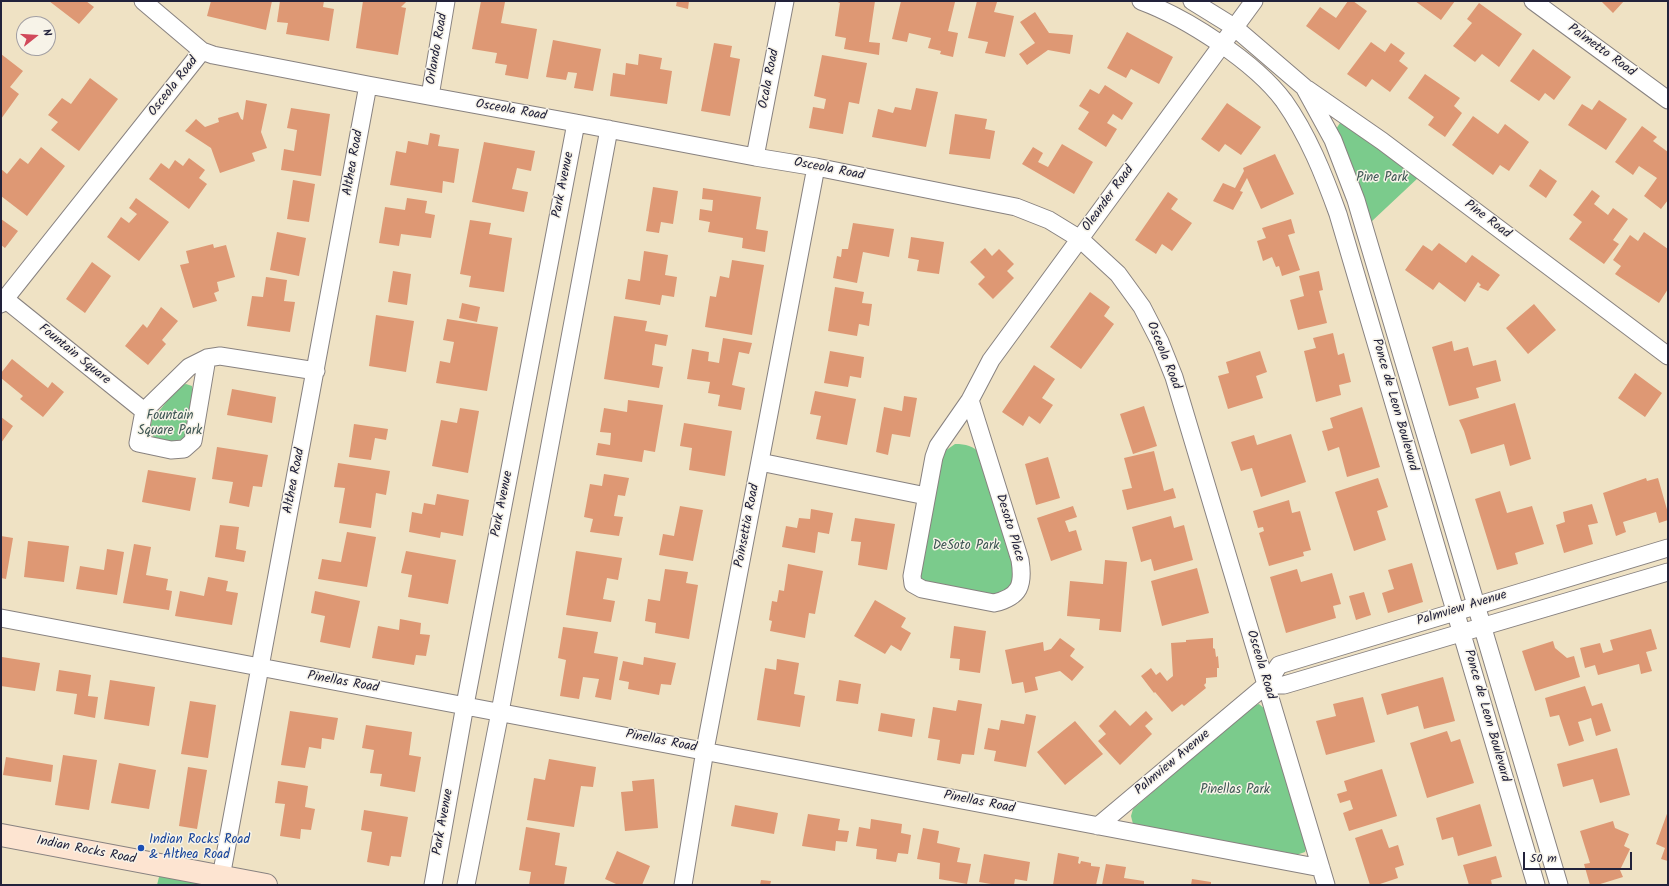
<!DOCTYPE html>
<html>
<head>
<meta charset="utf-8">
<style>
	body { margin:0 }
	#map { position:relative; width:1669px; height:886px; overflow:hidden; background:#efe2c4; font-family:Kalam,sans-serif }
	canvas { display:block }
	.frame { position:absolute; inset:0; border:2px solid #22223b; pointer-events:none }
	.north { position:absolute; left:16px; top:16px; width:40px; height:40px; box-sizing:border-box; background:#f7f3e8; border:1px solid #a29fa3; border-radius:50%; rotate:73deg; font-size:11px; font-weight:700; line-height:16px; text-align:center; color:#22223b }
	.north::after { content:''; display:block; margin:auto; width:14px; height:18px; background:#d1495b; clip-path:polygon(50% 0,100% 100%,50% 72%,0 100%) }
	.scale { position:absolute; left:1523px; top:852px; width:109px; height:18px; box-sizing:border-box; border:2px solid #22223b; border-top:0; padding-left:5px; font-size:12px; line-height:14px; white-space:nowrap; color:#22223b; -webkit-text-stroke:3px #f7f3e8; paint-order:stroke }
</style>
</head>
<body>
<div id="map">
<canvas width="1669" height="886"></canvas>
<div class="frame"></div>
<div class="north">N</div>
<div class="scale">50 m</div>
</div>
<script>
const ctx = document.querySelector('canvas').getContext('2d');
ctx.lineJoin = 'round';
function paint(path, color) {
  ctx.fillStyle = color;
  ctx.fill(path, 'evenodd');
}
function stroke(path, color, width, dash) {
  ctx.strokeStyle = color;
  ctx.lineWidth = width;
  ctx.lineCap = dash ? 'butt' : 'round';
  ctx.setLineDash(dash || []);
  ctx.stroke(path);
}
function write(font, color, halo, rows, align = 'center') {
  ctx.font = font + ' Kalam,sans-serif';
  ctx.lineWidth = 3;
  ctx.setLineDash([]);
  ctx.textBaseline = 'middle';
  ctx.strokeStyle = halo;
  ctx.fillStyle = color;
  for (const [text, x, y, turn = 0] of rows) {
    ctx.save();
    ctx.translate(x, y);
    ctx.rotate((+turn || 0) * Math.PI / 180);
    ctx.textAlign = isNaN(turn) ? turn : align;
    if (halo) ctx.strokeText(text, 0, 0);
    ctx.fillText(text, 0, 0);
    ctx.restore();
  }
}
paint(new Path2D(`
	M1340,123L1348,125L1419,177L1371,222L1336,129Z
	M186,384L192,386L193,392L186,433L183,439L168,443L154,438L150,429L152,420L179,386Z
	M955,444C966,444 973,446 981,454L1016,574V581L1001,598L927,583L921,579L919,571L938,463L945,451Z
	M1259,704L1266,710L1307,845L1305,852L1296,855L1142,828L1133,824L1131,816L1133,809L1253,706Z
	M160,873L224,885H157Z`), '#7bcb8c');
paint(new Path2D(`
	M49,1H86L94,7L79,24Z
	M211,1H272L266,30L207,16Z
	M280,1H324L323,7L334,9L329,41L286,34L288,23L277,22Z
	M363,1H407L401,7L406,8L398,55L356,48Z
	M481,1L505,2L501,23L537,29L528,79L505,75L507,65L495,63L497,53L472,49Z
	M677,1H689L688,9L676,6Z
	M835,1H875L869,42L880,43L879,55L844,49L846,38L835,36L840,3Z
	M901,1L955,2L948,31L958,33L953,57L940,54L941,51L928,48L931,38L909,33L907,42L892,39Z
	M977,1L997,2L994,12L1014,16L1005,57L985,53L988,42L968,38Z
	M1348,1H1353L1367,11L1339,50L1306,26L1320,7L1336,18Z
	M1415,1H1455L1441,20Z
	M1601,1H1624L1613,13Z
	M1479,3L1522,34L1499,67L1482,54L1475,62L1453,46L1472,23L1467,19Z
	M1035,12L1049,33L1073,35L1070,54L1048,50L1027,65L1019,54L1035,43L1020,22Z
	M1127,32L1173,57L1159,84L1131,69L1126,78L1107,68Z
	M553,40L601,49L593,91L574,88L577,73L568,72L566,80L546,77Z
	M1371,42L1385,52L1391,43L1405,53L1399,61L1408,68L1390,92L1372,79L1366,87L1347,74Z
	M714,43L732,46L730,57L740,59L730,116L701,111Z
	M1533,49L1571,77L1554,100L1545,93L1539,101L1510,81Z
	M1,54L23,71L10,87L19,94L1,119Z
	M639,54L662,58L660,69L672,71L667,104L610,96L613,73L625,75L626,63L638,65Z
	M822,55L867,63L859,104L849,102L843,134L809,128L813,107L824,109L826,99L814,96Z
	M1425,74L1460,98L1454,106L1462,113L1445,137L1428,125L1434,117L1408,98Z
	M90,78L118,99L79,151L51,130L58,122L48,115L62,98L71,104Z
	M1105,85L1133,103L1122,120L1113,114L1107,123L1117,129L1106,147L1078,129L1089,112L1079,106L1090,89L1099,94Z
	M916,88L938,92L926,147L872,137L878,109L893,113L895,107L911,110Z
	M246,100L267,104L261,132L267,148L252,153L255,161L220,173L211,148L185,131L196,119L205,127L219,122L218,118L238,112L241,119L243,120Z
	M1599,100L1627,119L1606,150L1568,125L1582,104L1592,110Z
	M1227,103L1261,127L1241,155L1225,144L1219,152L1201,139Z
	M291,108L330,114L321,176L281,170L284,149L294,151L297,130L287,128Z
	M955,114L987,119L985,129L995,131L990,159L949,154Z
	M1473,116L1498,134L1505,124L1529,142L1509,171L1500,165L1493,175L1452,145Z
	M1642,126L1657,137L1653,141L1668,152V200L1661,209L1644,196L1657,178L1639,166L1633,175L1615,162Z
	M430,133L440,135L438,146L459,149L454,183L443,181L442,193L390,185L396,151L406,153L408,141L428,145Z
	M484,142L535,151L531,171L517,168L512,189L528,192L524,212L472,202Z
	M1062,144L1093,162L1074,194L1022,164L1033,147L1043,153L1038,162L1048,167Z
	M41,147L65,166L27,216L1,196V169L7,174L20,158L28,164Z
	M1275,154L1294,194L1261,209L1247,178L1240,191L1243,192L1233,210L1213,201L1223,183L1235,188L1244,171L1243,168Z
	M189,158L205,170L199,178L207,184L189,209L149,179L161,163L169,169L175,160L183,166Z
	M1540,169L1557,181L1546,198L1529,186Z
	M293,180L315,184L309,222L287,219Z
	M653,187L678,191L673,224L661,222L659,233L646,231Z
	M703,188L761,197L756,229L768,231L765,252L742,248L743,238L708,232L710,222L699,220L700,209L712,211L713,200L702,199Z
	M1592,190L1600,196L1594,204L1608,215L1613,208L1628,219L1613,240L1619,244L1604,264L1569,239L1582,222L1573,215Z
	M1168,192L1178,199L1171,209L1192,223L1172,251L1162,244L1156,254L1135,240Z
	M136,198L169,222L139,261L107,237L121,217L129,223L137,214L129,208Z
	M407,198L427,201L425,213L435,215L431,238L401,234L399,246L379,243L385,207L405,210Z
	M1,219L18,231L5,248L1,245Z
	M1291,219L1295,233L1288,235L1300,270L1282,276L1279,266L1276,267L1272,257L1263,261L1257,241L1266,238L1262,228Z
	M470,220L491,223L489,234L512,238L504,292L469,287L471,276L460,274Z
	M853,223L894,229L889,257L863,252L857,283L833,278L837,256L841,257L842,249H848Z
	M277,232L306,238L299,276L270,270Z
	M1644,232L1668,249V289L1659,303L1615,274L1621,266L1613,260L1630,235L1638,241Z
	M911,237L944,242L939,274L917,271L919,260L908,258Z
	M1439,243L1466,263L1472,255L1500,275L1488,291L1479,287L1481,285L1478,282L1465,302L1439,282L1433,290L1405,270L1423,245L1432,251Z
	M213,244L214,248L226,245L235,277L217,282L219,291L214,293L217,301L193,308L180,265L189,263L186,251Z
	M985,248L992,256L999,249L1014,264L1007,271L1014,278L993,299L978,284L985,277L970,262Z
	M644,251L668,255L665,275L677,277L674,297L662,295L660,305L625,299L628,279L640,281Z
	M732,260L764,265L752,335L705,327L710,296L716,297L720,276L729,278Z
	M92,262L111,276L85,313L66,299Z
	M393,271L411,274L407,305L388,302Z
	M1319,271L1323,290L1319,291L1327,323L1298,330L1290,300L1304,296L1299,276Z
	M266,277L287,280L284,301L295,302L290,332L247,326L252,296L263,297Z
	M835,287L864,292L862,303L872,304L869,326L859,324L857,336L828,331Z
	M1090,292L1110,307L1104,316L1114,324L1081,369L1050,347Z
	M462,303L480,307L477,322L459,318Z
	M1534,304L1556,330L1528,354L1506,328Z
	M161,307L178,321L162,340L166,344L148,365L125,346L143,324L147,328Z
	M376,315L414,321L406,372L369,366Z
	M614,316L647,321L645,331L668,335L666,346L655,344L652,365L663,367L659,388L604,379Z
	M447,319L498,327L487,391L436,383L440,361L450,363L454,342L443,340Z
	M1333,333L1338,355L1344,353L1351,382L1339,385L1341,395L1316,402L1304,351L1316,348L1313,338Z
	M723,338L752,343L749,354L739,352L732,385L745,388L741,410L718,406L720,395L708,393L710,382L687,379L692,349L709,352L708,361L719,363Z
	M1452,341L1454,351L1468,347L1473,366L1496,360L1501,381L1476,388L1479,398L1449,406L1432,347Z
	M830,351L864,357L861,378L850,376L848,387L824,383Z
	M1260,351L1267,372L1256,376L1263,398L1228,409L1218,376L1229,373L1226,362Z
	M12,359L48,388L52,382L64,392L43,417L20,399L23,396L1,378V373Z
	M1034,365L1055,379L1042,398L1053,405L1040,424L1029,416L1023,426L1002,412Z
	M1635,373L1662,393L1645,417L1618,398Z
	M232,389L276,397L272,423L227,415Z
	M815,391L856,399L847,445L816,439L821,416L810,414Z
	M904,396L917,398L910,437L892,434L888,455L876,452L884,407L902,411Z
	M628,400L663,405L655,452L644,450L642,462L596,455L598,443L610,445L611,433L600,432L604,408L627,412Z
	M1515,403L1531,459L1510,466L1504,444L1471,454L1464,431L1459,420Z
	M1144,406L1157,446L1133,454L1120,414Z
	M1362,407L1380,467L1347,477L1339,447L1328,451L1322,431L1333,428L1330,418Z
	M460,408L479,411L468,473L432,466L441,420L457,423Z
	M1,417L13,426L1,443Z
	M684,423L732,431L725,476L689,470L692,448L680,446Z
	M354,424L388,429L386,440L375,438L371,460L349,457Z
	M1291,434L1306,482L1261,497L1252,468L1241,471L1231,442L1254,435L1257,445Z
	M217,447L268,455L262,487L253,486L249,507L229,503L233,482L212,479Z
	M1154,451L1164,491L1173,488L1176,498L1127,510L1122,490L1132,488L1124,458Z
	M1048,457L1060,498L1036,505L1025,464Z
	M338,463L390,471L386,495L376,493L371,528L339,523L345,488L334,487Z
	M148,470L196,478L190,511L142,502Z
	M604,474L629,478L625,496L618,495L614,516L623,517L619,536L590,532L593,519L584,517L590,484L602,486Z
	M1378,478L1388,507L1377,511L1386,540L1354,551L1335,492Z
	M1646,478L1647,481L1658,478L1668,513V520L1659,523L1656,512L1623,522L1626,532L1616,536L1603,493Z
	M1500,491L1507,513L1532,506L1544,544L1515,553L1518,564L1497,570L1475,499Z
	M437,494L469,500L463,536L441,532L440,538L409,532L412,512L422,514L424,503L435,505Z
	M1289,500L1292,513L1300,511L1311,550L1303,552L1304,556L1269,566L1259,533L1264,531L1263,527L1258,528L1253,511Z
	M1592,504L1598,523L1588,525L1593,544L1564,553L1556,525L1565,522L1563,512Z
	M680,506L703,510L693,561L659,555L663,534L674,536Z
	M1073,506L1077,517L1065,521L1069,532L1076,530L1082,550L1051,561L1037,518Z
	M811,509L833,513L829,534L818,532L815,553L782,547L786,526L797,528L799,518L810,519Z
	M1171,516L1174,528L1184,525L1193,560L1154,571L1151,559L1141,562L1132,527Z
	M855,518L895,524L887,570L858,565L861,542L851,541Z
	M220,525L239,527L236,549L246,551L244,562L215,557Z
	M347,532L376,537L367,587L318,579L322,559L341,562Z
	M1,536L13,538L6,579L1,578Z
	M28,541L69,546L64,582L24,577Z
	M134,544L151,547L146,575L168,579L166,590L172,591L169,610L123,603Z
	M107,549L124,552L117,595L76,589L80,566L104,570Z
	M406,551L456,560L448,604L408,597L412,575L401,573Z
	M576,551L622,558L618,580L607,578L603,599L615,601L611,622L566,615Z
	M1105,560L1127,562L1121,632L1099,630L1100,619L1067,616L1070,581L1103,584Z
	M1412,563L1423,602L1388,613L1382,593L1394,589L1388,570Z
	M788,564L823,571L815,614L809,613L805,638L770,631L772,621L769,620L772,601L777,602L779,590L784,591Z
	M1197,568L1209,613L1162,626L1151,581Z
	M665,569L688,572L686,583L698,585L689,639L655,633L656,623L645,621L648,599L660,601Z
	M1297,569L1301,582L1332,573L1341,604L1333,606L1336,618L1286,633L1270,577Z
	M208,577L228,581L226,591L238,593L232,625L175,616L180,591L204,596Z
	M315,591L360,601L350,648L320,642L325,616L311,613Z
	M1364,592L1371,615L1356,620L1349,596Z
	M875,600L906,618L901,627L911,633L901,651L891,645L885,654L854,636Z
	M400,619L421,623L420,634L430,635L426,656L416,655L414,665L372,658L378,626L399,630Z
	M954,626L986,631L980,673L959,670L960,659L950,658Z
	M563,627L598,632L594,653L618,657L611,700L595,697L599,679L583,677L579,699L560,696L566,660L558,658Z
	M1651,629L1657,649L1646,652L1652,671L1641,674L1639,664L1598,675L1595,665L1585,668L1580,648L1600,643L1603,653L1613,650L1610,640Z
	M1060,638L1075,649L1070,656L1084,667L1072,681L1060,671L1035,677L1038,690L1025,693L1023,682L1012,684L1005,650L1043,642L1044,651L1051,649Z
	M1213,638V648L1215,649L1216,657L1218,656L1219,668H1217V677L1206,678V683L1204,685L1206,688L1184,706L1182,704L1172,712L1155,692L1154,693L1141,676L1151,668L1156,675L1160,672L1167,681L1173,676L1171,643L1186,642V640Z
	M1553,641L1555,648L1567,658L1574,656L1580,677L1535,691L1522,651Z
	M2,657L40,663L35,691L1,686Z
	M644,657L676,663L671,685L661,684L659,695L628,689L629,682L619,680L623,661L643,665Z
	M777,659L799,663L794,694L805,696L800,727L757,720L765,668L776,670Z
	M59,670L91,675L88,696L98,697L95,718L74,714L77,694L56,691Z
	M1443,677L1455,721L1424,729L1418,706L1387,715L1381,694Z
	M110,680L155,687L149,726L104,719Z
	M839,680L861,684L858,704L836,701Z
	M1585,686L1592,706L1602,703L1611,731L1596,736L1591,718L1578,722L1584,741L1569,746L1559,715L1550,717L1545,698Z
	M1363,697L1375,742L1326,755L1316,721L1336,716L1333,704Z
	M958,700L982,704L974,755L962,754L960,764L937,760L940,740L928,738L933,707L956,711Z
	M190,701L216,705L208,758L181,754Z
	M1115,710L1130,726L1146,711L1153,719L1145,726L1152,734L1120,765L1098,741L1106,734L1099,726Z
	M290,711L338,718L334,740L322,738L321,749L309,747L305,768L281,765Z
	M881,713L915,719L912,737L878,731Z
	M1026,714L1036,716L1026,767L994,761L996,751L984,749L988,728L999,730L1001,720L1024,724Z
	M1075,721L1103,754L1065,785L1037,752Z
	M366,725L412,732L409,755L421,757L415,792L380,786L382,774L370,773L374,750L362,748Z
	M1447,731L1451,742L1460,739L1474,783L1427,798L1410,743Z
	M1617,748L1630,795L1600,803L1593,779L1563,787L1557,764Z
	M63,755L97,760L89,810L55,805Z
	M6,757L53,765L51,782L3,775Z
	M549,759L596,767L593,787L581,786L574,827L527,820L534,778L545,780Z
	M119,763L156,770L149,809L111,803Z
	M188,767L207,770L197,829L179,826Z
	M1382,769L1397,816L1349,831L1343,813L1353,809L1350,800L1340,803L1337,794L1347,791L1344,781Z
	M654,779L658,828L625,831L621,792L633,791L632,781Z
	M278,781L308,786L305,807L315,809L311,830L301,829L300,839L280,836L285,804L275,803Z
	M1480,804L1492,846L1458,856L1453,837L1442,840L1436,818Z
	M735,805L778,813L774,834L731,826Z
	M364,810L408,817L401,857L391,856L389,866L367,862L372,832L361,830Z
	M1668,811V861L1661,859L1665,848L1656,844Z
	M808,814L840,819L838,830L849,831L847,842L836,841L835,851L802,846Z
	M871,819L902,824L901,833L911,835L908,854L898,853L896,862L876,859L877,849L856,846L859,827L870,829Z
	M1613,821L1615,828L1629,834L1624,846L1630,849L1620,870L1623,877L1597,885H1590L1584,864L1590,863L1580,831Z
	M526,827L560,833L555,865L567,867L564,885H529L531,872L519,870Z
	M923,828L939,831L937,843L960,848L957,862L971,864L967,884L939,879L940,863L917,859Z
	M1382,829L1389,848L1398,845L1404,865L1395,868L1398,878L1377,885H1370L1355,838Z
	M617,851L650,866L642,885H615L616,884L605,879Z
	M1058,853L1079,857L1078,863L1080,864L1081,861L1091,863V866L1100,867L1096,885H1053Z
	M984,854L1030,862L1027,881L1015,879L1014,885H997L979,882Z
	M1496,856L1502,877L1491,880L1492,885H1469L1463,865Z
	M1106,864L1126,867L1124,878L1144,881V885H1102Z
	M1192,879L1211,882V885H1191Z
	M761,880L771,881L770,885H760Z`), '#de9874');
const street = new Path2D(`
	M143,1L202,51L213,55L368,85L576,123L755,157L816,167L1016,207L1049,220L1080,239L1118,274L1142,307L1160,342L1174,377L1326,885
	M1141,1C1187,18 1255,62 1284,101C1308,135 1324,175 1338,214L1536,885
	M1192,1L1234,27L1304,87L1333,140L1356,200L1559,885
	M1533,1L1668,100
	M1307,89L1382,141L1668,356
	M430,96L446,1
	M755,157L785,1
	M5,299L144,411
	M1,304L202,51
	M207,358L193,441L184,449L171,450L138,443L144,411L189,367L207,358L220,356L316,371
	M970,400L1020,560C1024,585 1020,597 994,603L922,589L913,584L912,576L934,457L938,446L970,400L991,360L1254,1
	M760,462L926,496
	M1,618L1321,868
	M1266,685H1284L1668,572
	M1098,826L1266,685L1279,665L1668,548
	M221,877L368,85
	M433,885L465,705L576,123
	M466,885L500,712L609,129
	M683,885L705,750L816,167`);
const secondary = new Path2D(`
	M1,835L266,885`);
stroke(street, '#888280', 19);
stroke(secondary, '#888280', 24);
stroke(street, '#fff', 17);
stroke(secondary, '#fde4d1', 22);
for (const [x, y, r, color] of [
	[141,848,4,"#1a4fb4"]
]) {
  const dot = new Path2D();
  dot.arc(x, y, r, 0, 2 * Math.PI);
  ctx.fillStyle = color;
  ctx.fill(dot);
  stroke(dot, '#f7f3e8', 1.5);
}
write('13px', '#22223b', '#f7f3e8', [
	["Orlando Road",438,49,-80],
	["Palmetto Road",1601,51,36],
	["Ocala Road",770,79,-79],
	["Osceola Road",174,87,-52],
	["Osceola Road",511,111,10],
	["Althea Road",354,163,-80],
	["Osceola Road",829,170,11],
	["Park Avenue",564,185,-79],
	["Oleander Road",1109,199,-54],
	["Pine Road",1487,220,37],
	["Fountain Square",74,355,39],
	["Osceola Road",1163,356,68],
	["Ponce de Leon Boulevard",1394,405,74],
	["Althea Road",295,481,-79],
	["Park Avenue",503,504,-79],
	["Poinsettia Road",748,526,-79],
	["Desoto Place",1009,528,73],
	["Palmview Avenue",1462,609,-17],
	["Osceola Road",1260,665,73],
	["Pinellas Road",343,683,10],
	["Ponce de Leon Boulevard",1486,716,74],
	["Pinellas Road",661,742,11],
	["Palmview Avenue",1173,763,-40],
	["Pinellas Road",979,803,11],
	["Park Avenue",444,822,-80],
	["Indian Rocks Road",86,851,11]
]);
write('13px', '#3d5553', '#f7f3e8', [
	["Pine Park",1382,179],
	["Fountain",170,417],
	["Square Park",170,432],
	["DeSoto Park",966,547],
	["Pinellas Park",1235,791]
]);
write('13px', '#164399', '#f7f3e8', [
	["Indian Rocks Road",149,841],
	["& Althea Road",149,856]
], 'left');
</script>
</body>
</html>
